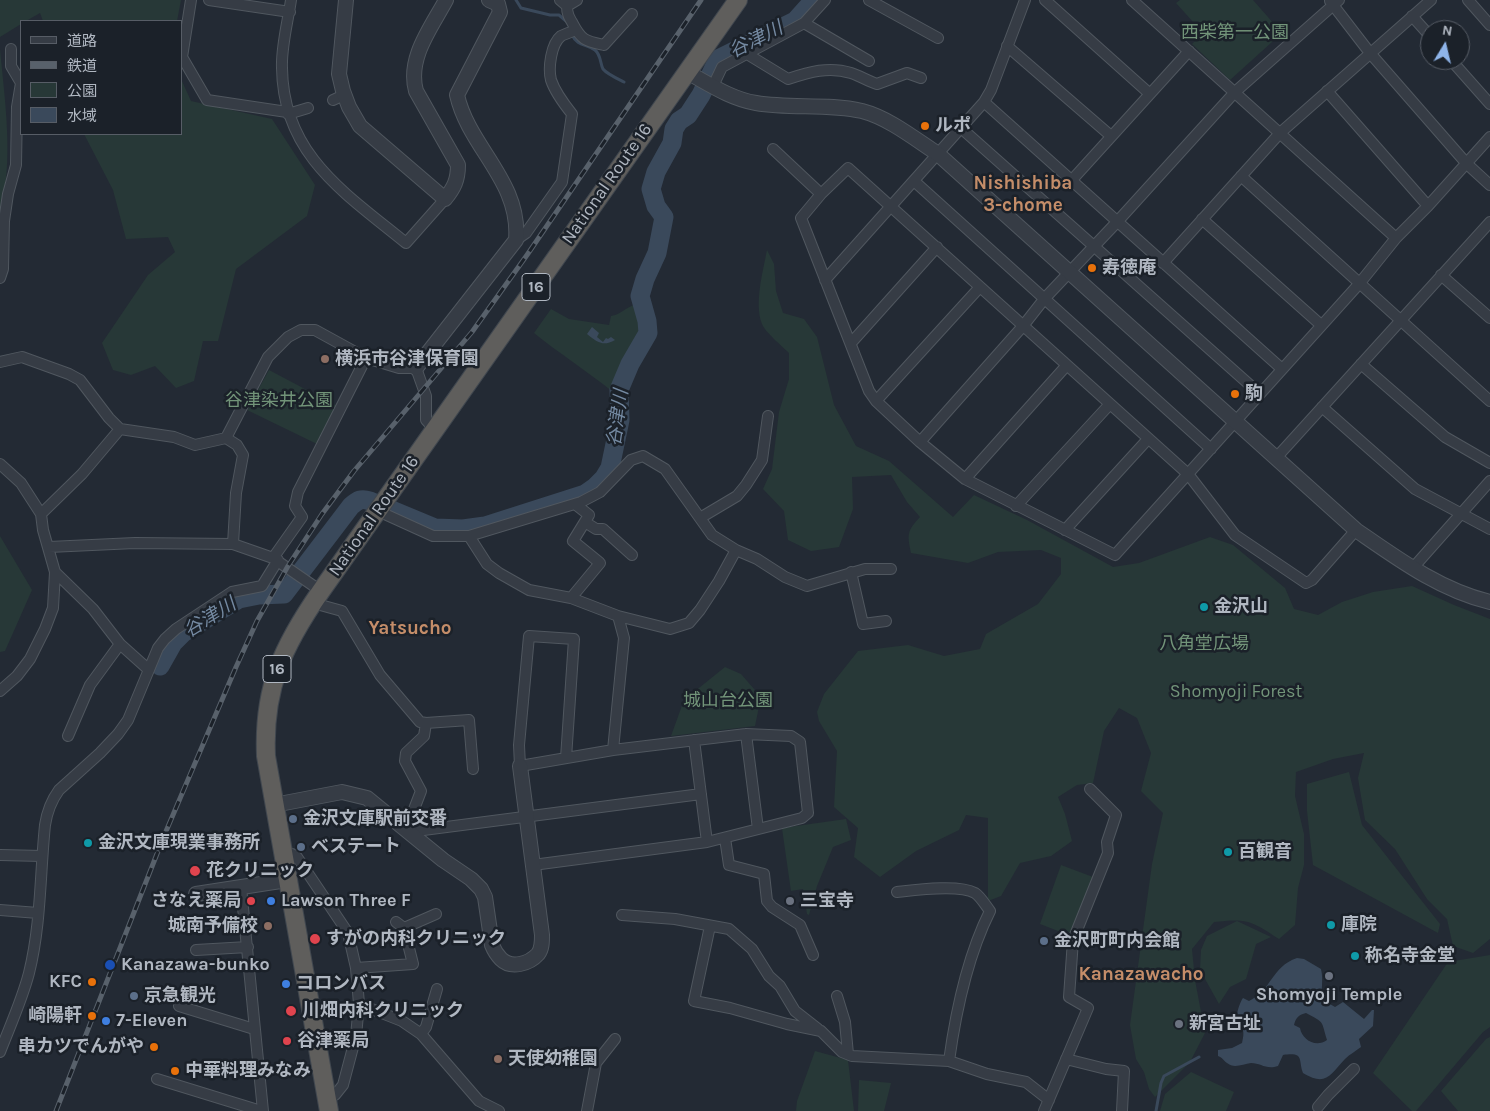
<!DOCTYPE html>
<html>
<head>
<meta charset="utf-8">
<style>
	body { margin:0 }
	#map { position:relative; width:1490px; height:1111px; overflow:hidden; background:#232a34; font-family:Karla,"Noto Sans JP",sans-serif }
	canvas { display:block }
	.legend { position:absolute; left:20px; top:20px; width:162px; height:115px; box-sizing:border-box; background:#1b2129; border:1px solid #575d66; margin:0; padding:6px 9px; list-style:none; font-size:15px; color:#b0b7c1 }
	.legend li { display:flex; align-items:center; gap:10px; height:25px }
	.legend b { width:25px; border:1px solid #575d66 }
	.north { position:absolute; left:1420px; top:20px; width:50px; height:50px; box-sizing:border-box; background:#1b2129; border:1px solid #575d66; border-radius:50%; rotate:9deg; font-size:14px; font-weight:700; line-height:20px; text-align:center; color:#b0b7c1 }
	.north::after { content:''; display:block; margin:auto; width:18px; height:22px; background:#8eb4e9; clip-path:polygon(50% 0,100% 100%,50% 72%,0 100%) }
</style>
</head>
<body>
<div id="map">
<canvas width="1490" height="1111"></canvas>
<ul class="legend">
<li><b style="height:6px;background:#363c45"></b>道路</li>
<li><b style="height:6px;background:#58616b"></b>鉄道</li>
<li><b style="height:14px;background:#273837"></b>公園</li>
<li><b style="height:14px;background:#3a495b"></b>水域</li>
</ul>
<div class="north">N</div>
</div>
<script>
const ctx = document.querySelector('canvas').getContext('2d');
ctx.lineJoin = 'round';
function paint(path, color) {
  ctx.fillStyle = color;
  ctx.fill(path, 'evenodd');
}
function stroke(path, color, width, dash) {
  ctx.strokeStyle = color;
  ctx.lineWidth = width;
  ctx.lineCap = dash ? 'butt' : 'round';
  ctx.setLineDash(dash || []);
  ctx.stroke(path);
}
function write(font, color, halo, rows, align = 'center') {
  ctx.font = font + ' Karla,"Noto Sans JP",sans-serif';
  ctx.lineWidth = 5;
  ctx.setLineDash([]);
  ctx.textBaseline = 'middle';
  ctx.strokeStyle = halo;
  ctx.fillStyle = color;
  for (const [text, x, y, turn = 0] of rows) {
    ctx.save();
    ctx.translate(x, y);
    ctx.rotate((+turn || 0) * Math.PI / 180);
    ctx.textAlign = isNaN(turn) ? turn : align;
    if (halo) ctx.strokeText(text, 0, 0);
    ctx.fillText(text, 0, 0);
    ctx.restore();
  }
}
paint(new Path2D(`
	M0,0H181L177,21H43L40,13L26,21H21V24L0,37Z
	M1180,0H1253L1282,33L1230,80L1192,44L1203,33L1176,3Z
	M0,49C5,103 14,160 0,213Z
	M181,79L191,101L272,119L315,185L307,216L236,269L218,341H203L194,381L176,388L155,366L131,375L113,370L102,343L148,275L175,252L168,237L126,239L113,190L84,134H181Z
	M767,250L774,264L776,291L783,313L804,319L817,337L834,405L856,446L889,461L953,517L974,495L1027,520L1113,567L1139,563L1210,537L1233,545L1285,588L1294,609L1318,615L1342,602L1373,592L1412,586L1454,605L1490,619V939L1473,953L1453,946L1447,919L1427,899L1395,849L1365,820L1358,778L1364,753L1333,759L1296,772L1295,796L1304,834V865L1298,888L1295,925L1279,939C1252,921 1247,918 1214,922L1192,949L1195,980L1205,1033L1190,1062L1155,1097L1149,1089L1144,1072L1136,1059L1130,1025L1152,864L1163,813L1141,791L1151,753L1137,718L1119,708L1104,731L1093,783L1077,785L1058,797L1065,814L1072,841L1051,856L1020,863L1001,896L988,901V818L966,815L959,830L916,851L880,877L854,857L858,828L834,807L837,751L819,721L817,712L824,694L858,651L908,645L944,656L980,649L986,634L1038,604L1061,574V558L1041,550L998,552L968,563L911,553C907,534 907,531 920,517L907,502L891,475L852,477L853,509L839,547L811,551L788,540L784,511L763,489L772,469L779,412L789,379V353C782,346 765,332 762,324C754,304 763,271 767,250Z
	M637,304L645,333L626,364L613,392C587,371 560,354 534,333L551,309L569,319L609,325L611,316C620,315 626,307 637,304Z
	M269,370L337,406L317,444L247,410Z
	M0,536L32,590L5,651L0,652Z
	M725,667L741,674L761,697L755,726L671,736L684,700Z
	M1349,772L1362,825L1440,924L1438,933L1313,865L1307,811V784Z
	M846,819L851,840L833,847L817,886L809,915L807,914L803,889L791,891L782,828Z
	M1061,865L1093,877L1071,936L1040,924Z
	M1237,921L1271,937L1256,944L1246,979L1230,987L1219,1004L1200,970L1201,950L1207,936Z
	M1490,955V1027L1483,1032L1416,1111H1412L1373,1073L1448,962Z
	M1490,1037V1111H1458L1441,1091L1486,1039Z
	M815,1051L848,1060L854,1111H796L797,1101Z
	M1191,1072L1234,1092L1226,1111H1160L1165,1094Z
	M859,1080L891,1083L884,1111H858Z`), '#273837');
paint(new Path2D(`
	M592,327L599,333L597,337L603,342L606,338L608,339L611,337L615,340C603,347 597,342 587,334Z
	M1297,958L1304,959L1321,969C1324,981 1320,991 1323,1000L1335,1007L1343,1002L1364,1019L1372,1010H1374L1373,1026L1359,1039L1361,1047C1356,1051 1350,1054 1345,1059C1330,1075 1326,1087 1303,1073C1298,1060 1305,1052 1283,1055L1278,1066C1266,1070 1261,1063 1251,1063C1243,1064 1234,1069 1227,1063C1223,1060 1223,1058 1218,1056V1050L1232,1048L1242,1043C1246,1027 1241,1030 1237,1018C1236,1014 1240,1002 1243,998L1249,1001C1272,990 1271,967 1297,958ZM1306,1013C1325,1023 1321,1020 1327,1040C1316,1048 1302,1040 1300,1028L1294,1025C1296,1017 1299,1015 1306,1013Z`), '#3a495b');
stroke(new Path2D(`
	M516,0L521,8L550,15H559L566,21
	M572,35C577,46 587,44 595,50C601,55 600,63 603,69C607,74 618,79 624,82
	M1156,1111L1161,1083L1164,1076L1199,1057`), '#3a495b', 3);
stroke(new Path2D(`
	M160,666L173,643L183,633L239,599L259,595L284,594L351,506C358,500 361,498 370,501L435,528L463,529L485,526L585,494L595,487L604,478L610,468L620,420L619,390L630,364L648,333L647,321L640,296L645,279L657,253L664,217L656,206L651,189L656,172L672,143L674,129L679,121L688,115L701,95L718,59L795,21L814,0`), '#3a495b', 19);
const minor = new Path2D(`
	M191,0L182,57L207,100L287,112
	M209,0L290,12
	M291,0C288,21 281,47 282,68C283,155 345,193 406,243L445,199
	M560,0L567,6C567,14 569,17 573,24C582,41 586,41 604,45L632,14
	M869,0L938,38
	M1045,0L1150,94
	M1132,0L1396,238
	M1468,0L1490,25
	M1330,1L1370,53L1467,164L1490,185
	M567,6L577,0
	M1412,16L1430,36
	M804,23L869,61
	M1007,46L1111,136
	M747,54L788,79C809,72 829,66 851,73C860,76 868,81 877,84L907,73L921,78
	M1451,60L1490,104
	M713,86L722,67L804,23L825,0
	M1327,91L1428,206
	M333,100L344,95
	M984,102L1282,369
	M288,114L308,108
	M961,128L1260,394
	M773,149L821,194
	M1241,176L1490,401
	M914,181L1211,449
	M1071,181L1189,51
	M1202,219L1321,325
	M516,240L526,233L562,182L572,114C564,104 555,92 551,80C548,68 551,44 561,36C565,34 571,32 576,30
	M1163,263L1280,133L1431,0
	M1441,275L1490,318
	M0,278L3,269L4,221L8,194L16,165L17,107L21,83L11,66V49
	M825,280L984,102L991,90L1025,0
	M851,343L937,247
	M0,362L22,357L69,374L80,380L109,418L120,429L174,437L195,445L226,438L237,445L243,455L236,493L233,544
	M1361,364L1445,437L1490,463
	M876,401L980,287
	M1322,407L1415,489L1490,529
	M226,438L268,357L288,337L301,330H315L366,358
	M920,442L1023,326L1045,298L1117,222L1235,92L1339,0
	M1276,458L1490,222
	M0,464L21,483L41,514L43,530L55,572L53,608L45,629L30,659L17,676L0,691
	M965,479L1067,365
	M1016,506L1110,404
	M378,511L433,536H469L581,502L600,492L631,460L643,456L665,469L712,535L736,550L757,559L785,577L807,586L865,569H891
	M41,514L82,474L120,429
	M700,518L737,496L746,485L762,460L768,416
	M585,522L596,529H603L632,555
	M1065,530L1148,439
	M1356,530L1312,580L1306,583L1235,535L1188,474L848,168L821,194L801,218L869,391L876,401L920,442L965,479L1115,555L1359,284L1396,238L1428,206L1490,137
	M469,536L487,564L499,573L529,590L571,598L618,616L670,629L689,623L700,610L719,581L736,550
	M49,547L135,543L233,544L273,558L321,591
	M273,558L302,517L295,506L298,492L366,358L399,368H416L426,396V420L435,430
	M1412,569L1490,481
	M55,572L93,609L120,644L149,670
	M851,572L863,624L886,621
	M571,598L600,563L573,541L589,515L575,504
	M313,603L342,611L380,675L420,722L426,723L424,736L406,753L405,761L421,791L406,830
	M426,723L469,720L473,769
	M746,734L758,829
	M68,736L90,685L120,644
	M694,740L707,842
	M613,750L624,638L618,616
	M408,832L701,794
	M725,838L729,865L764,874L767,901L772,907L800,925L813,955
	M0,855L42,856
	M283,856L292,854L297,857L348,933L356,968L359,1004L356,1036L343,1085L335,1095L326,1097
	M533,865L707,842L802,818L808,813L800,742L791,736L746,734L613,750L520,766L519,745L529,636L574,639L566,758
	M241,887L263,1111
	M897,892C915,890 959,884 975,893C981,897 986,906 990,911C967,957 956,1010 949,1061
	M0,910L38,913
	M622,915L675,919L729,929L752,949L769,976L780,986L795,1011L818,1029
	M396,922L404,928L436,914
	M710,926L694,1001L730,1008L787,1024L821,1031L842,1052L852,1056L949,1061L987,1074L1026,1082L1049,1100
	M196,950L248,947
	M356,968L413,964L404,928
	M837,996L845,1022L848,1054
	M359,1004L402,1021L421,1034L479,1101L499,1111
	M179,1006L254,1029
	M421,1034L426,1027L437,989
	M0,1052C10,1026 22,1000 29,973C41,925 40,874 45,825C47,812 51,801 59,790L100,753L118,734L128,720L158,648L165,639L176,629L232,592L262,586L278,560
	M1066,1059L1106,1069L1124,1071L1122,1111
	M157,1079L261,1111
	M1318,1107L1328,1095L1354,1069
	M587,1111L596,1063L615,1039
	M1044,1111L1088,1008L1069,997L1073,940L1108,853L1107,842L1116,815L1090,789`);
const tertiary = new Path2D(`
	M346,0L339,74L343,91L349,107L360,126L445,199C454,188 458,180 458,165L416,91C407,58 431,28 446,0
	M687,72C709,84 731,99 756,103C791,109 827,103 862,111C889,118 915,139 938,154L1356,530C1398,559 1440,590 1490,602
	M416,368L516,240C521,181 469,148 457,95L500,12L498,4L489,0
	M274,805L342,792L367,798L443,860L471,879L481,889L485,897L492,945C494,950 497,955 501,959C511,969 529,964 538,954C542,949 542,942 542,935L520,766
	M196,894L287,880`);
const trunk = new Path2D(`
	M329,1111L266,756C263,687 283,646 321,591L738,0`);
stroke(minor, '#50575f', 12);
stroke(tertiary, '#50575f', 16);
stroke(trunk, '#40474f', 20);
stroke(minor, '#363c45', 10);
stroke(tertiary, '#363c45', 14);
stroke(trunk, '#5f5e5c', 18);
const rail = new Path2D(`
	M56,1111L164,836L236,667L257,621L288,566L322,514L354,471L472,332L527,255L701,0`);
stroke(rail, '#58616b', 5);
stroke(rail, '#1b2129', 3, [9]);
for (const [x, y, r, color] of [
	[925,126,5,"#e8710a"],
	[1092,268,5,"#e8710a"],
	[325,359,5,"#8d6e63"],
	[1235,394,5,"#e8710a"],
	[1204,607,5,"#0f9aa8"],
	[293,819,5,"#5c6f8a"],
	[88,843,5,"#0f9aa8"],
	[301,847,5,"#5c6f8a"],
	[1228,852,5,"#0f9aa8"],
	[195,871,6,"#e0444e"],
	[251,901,5,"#e0444e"],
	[271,901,5,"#3f7fe0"],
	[790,901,5,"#6b7280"],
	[1331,925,5,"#0f9aa8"],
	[268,926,5,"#8d6e63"],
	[315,939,6,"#e0444e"],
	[1044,941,5,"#5c6f8a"],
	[1355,956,5,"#0f9aa8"],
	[110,965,6,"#1a4fb4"],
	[1329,976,5,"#6b7280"],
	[92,982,5,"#e8710a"],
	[286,984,5,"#3f7fe0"],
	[134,996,5,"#5c6f8a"],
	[291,1011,6,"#e0444e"],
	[92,1016,5,"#e8710a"],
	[106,1021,5,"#3f7fe0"],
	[1179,1024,5,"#6b7280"],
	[287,1041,5,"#e0444e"],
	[154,1047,5,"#e8710a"],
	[498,1059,5,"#8d6e63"],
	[175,1071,5,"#e8710a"]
]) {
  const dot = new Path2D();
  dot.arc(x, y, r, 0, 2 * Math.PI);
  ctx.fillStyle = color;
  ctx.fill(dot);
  stroke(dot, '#1b2129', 2);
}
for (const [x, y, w] of [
	[536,287,28],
	[277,669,28]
]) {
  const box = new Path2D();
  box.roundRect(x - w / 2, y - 13.5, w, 27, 4);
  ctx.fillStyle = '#1b2129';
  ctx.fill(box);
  stroke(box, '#b0b7c1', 1);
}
write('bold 16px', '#b0b7c1', null, [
	["16",536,287],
	["16",277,669]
]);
write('18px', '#729479', '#1b2129', [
	["西柴第一公園",1235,33],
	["谷津染井公園",279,401],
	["八角堂広場",1204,644],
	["Shomyoji Forest",1236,692],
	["城山台公園",728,701]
]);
write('bold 18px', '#b0b7c1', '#1b2129', [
	["ルポ",935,126],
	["寿徳庵",1102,268],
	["横浜市谷津保育園",335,359],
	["駒",1245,394],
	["金沢山",1214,607],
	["金沢文庫駅前交番",303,819],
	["金沢文庫現業事務所",98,843],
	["ベステート",311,847],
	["百観音",1238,852],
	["花クリニック",206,871],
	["さなえ薬局",241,901,"right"],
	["Lawson Three F",281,901],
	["三宝寺",800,901],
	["庫院",1341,925],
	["城南予備校",258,926,"right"],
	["すがの内科クリニック",326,939],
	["金沢町町内会館",1054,941],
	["称名寺金堂",1365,956],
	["Kanazawa-bunko",121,965],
	["KFC",82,982,"right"],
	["コロンバス",296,984],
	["Shomyoji Temple",1329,995,"center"],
	["京急観光",144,996],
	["川畑内科クリニック",302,1011],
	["崎陽軒",82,1016,"right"],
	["7-Eleven",116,1021],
	["新宮古址",1189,1024],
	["谷津薬局",297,1041],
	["串カツでんがや",144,1047,"right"],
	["天使幼稚園",508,1059],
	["中華料理みなみ",185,1071]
], 'left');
write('18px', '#b0b7c1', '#1b2129', [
	["National Route 16",607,184,-55],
	["National Route 16",374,516,-55]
]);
write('italic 19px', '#7489a1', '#1b2129', [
	["谷津川",756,40,-27],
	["谷津川",618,418,-82],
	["谷津川",210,618,-32]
]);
write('bold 19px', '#c48d69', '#1b2129', [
	["Nishishiba",1023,184],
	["3-chome",1023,206],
	["Yatsucho",410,629],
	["Kanazawacho",1141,975]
]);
</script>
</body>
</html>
